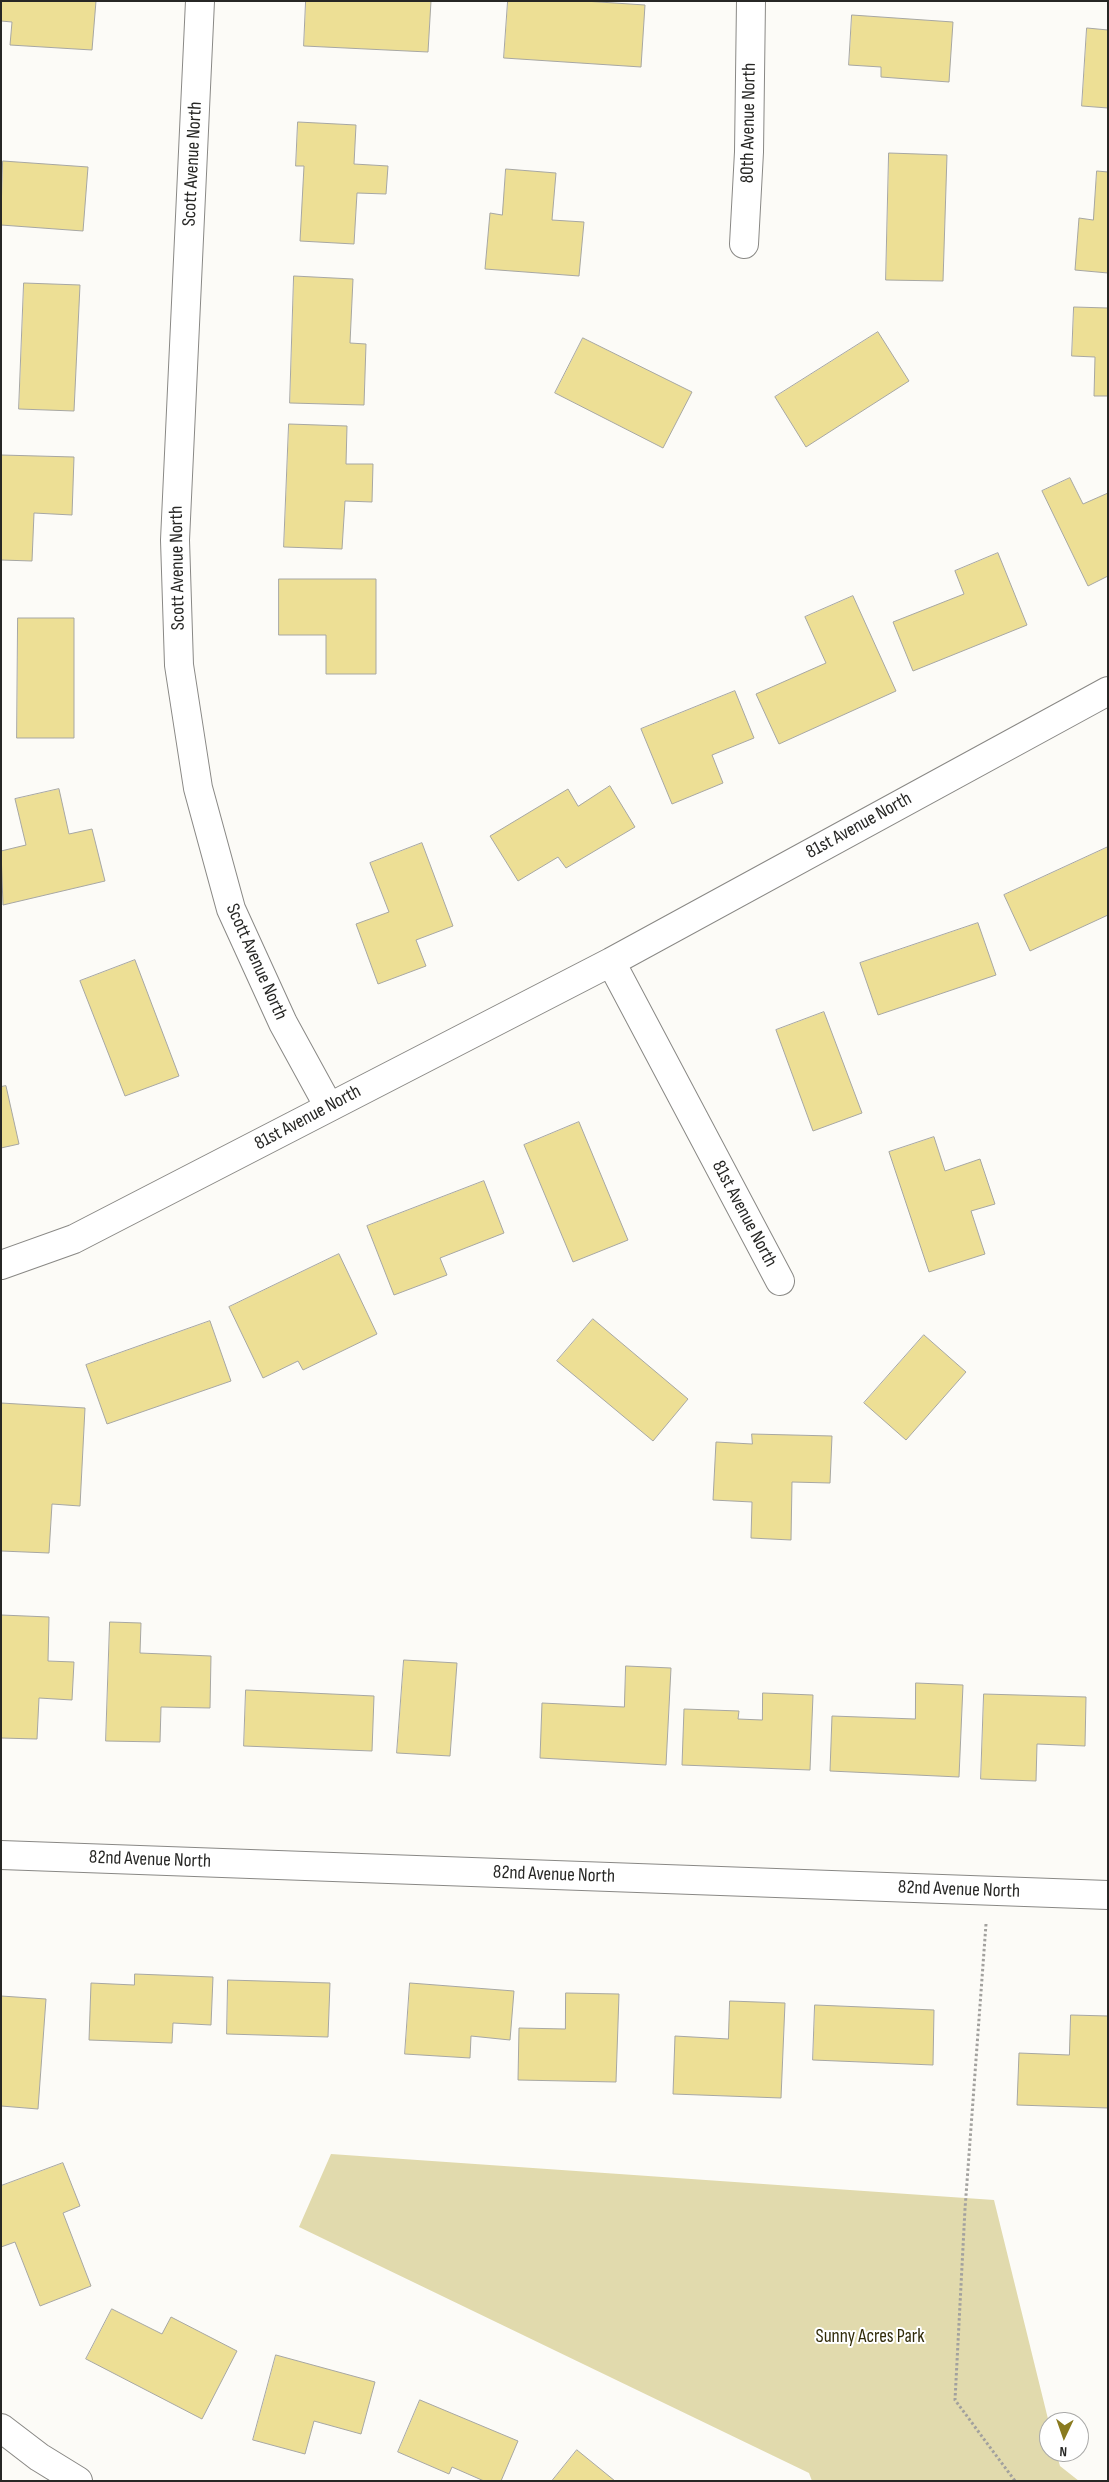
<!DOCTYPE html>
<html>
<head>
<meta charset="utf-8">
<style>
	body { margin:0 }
	#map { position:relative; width:1109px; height:2482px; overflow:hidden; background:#fcfbf7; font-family:"Sofia Sans Condensed",sans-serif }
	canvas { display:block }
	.frame { position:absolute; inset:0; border:2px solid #272725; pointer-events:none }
	.north { position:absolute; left:1039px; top:2412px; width:50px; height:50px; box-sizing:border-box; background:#fff; border:1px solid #a9a9a8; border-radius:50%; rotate:183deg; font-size:14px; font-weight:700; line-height:20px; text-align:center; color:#272725 }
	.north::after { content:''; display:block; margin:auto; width:18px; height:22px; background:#8a7b20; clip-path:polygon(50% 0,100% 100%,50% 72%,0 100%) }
</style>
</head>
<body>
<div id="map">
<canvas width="1109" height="2482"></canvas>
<div class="frame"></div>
<div class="north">N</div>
</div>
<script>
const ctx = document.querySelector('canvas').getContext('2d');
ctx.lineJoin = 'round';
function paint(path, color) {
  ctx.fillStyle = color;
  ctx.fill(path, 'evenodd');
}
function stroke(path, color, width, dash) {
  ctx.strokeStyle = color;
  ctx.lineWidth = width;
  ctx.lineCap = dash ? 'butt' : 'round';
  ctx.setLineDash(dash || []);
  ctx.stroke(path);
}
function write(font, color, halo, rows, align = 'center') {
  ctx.font = font + ' "Sofia Sans Condensed",sans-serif';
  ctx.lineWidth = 4;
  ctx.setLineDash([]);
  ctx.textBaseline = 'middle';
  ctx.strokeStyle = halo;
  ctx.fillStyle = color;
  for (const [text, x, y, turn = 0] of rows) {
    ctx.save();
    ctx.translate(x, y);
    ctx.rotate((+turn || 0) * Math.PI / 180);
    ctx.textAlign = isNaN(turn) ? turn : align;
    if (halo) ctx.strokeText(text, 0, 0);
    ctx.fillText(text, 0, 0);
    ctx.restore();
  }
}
paint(new Path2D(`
	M331,2154L994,2200L1049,2423V2452H1056L1060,2466L1079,2481H812L809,2473L299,2227Z`), '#e1daad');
const building = new Path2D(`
	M1,1H96L92,50L10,45L12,22L1,21Z
	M306,1H431L428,52L304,46Z
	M508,1H584L645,5L641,67L504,58Z
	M852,15L953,22L949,82L881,77V67L849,65Z
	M1087,28L1108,30V108L1082,106Z
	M298,122L356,125L354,164L388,166L386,194L357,193L354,244L300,241L304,166H296Z
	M889,153L947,155L943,281L886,280Z
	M3,161L88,167L83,231L1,225Z
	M506,169L556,173L552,220L584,222L579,276L485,269L490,213L502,215Z
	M1097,171L1108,172V273L1075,270L1079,218L1093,220Z
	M294,276L353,279L350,343L366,344L364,405L290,403Z
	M24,283L80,285L74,411L19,409Z
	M1074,307L1108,308V396H1094L1095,357L1072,356Z
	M878,332L909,381L806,447L775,397Z
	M583,338L692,392L663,448L555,393Z
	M289,424L347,426L346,464H373L372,502L345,501L342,549L284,547Z
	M1,455L74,457L72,515L34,513L32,561L1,560Z
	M1070,478L1083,504L1108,493V576L1088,586L1042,491Z
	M998,553L1027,625L913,671L893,622L964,594L955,571Z
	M279,579H376V674H326V635H279Z
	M853,596L896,691L779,744L756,694L826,663L805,617Z
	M18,618H74V738H17Z
	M735,691L754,738L712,755L723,783L672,804L641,729Z
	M610,786L635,827L566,868L558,857L518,881L490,836L568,789L578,806Z
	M59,789L69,834L92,829L105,881L3,905L1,851L26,845L15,799Z
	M422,843L453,926L416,940L426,966L378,984L356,924L389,912L370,863Z
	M1108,847V915L1030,951L1004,895Z
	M978,923L996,975L878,1015L860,963Z
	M135,960L179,1076L125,1096L80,981Z
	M824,1012L862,1113L813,1131L776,1030Z
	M6,1086L19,1144L1,1148V1087Z
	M579,1122L628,1240L573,1262L524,1145Z
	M934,1137L945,1171L980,1159L995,1204L971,1211L985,1254L929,1272L889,1152Z
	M484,1181L504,1233L440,1258L447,1275L394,1295L367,1226Z
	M339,1254L377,1334L303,1370L298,1361L263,1378L229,1307Z
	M593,1319L688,1399L653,1441L557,1361Z
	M210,1321L231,1381L107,1424L86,1365Z
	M924,1335L966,1372L906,1440L864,1403Z
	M1,1403L85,1408L80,1506L52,1504L49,1553L1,1551Z
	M752,1434L832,1436L830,1483L792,1482L791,1540L751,1538L752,1502L713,1500L716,1442L752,1444Z
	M1,1615L49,1617L48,1661L74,1662L72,1700L39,1698L37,1739L1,1738Z
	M110,1622L141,1623L140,1653L211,1656L210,1708L161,1707L160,1742L106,1741Z
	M404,1660L457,1663L450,1756L397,1753Z
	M626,1666L671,1668L666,1765L540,1758L542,1703L624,1707Z
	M916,1683L963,1685L959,1777L830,1771L832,1716L915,1719Z
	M246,1690L374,1696L372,1751L244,1746Z
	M763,1693L813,1695L810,1770L682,1765L684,1709L739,1711L738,1719L762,1720Z
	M984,1694L1086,1697L1085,1746L1037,1744L1036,1781L981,1779Z
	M135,1974L213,1977L211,2025L173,2023L172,2043L89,2040L91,1983L134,1985Z
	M228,1980L330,1983L328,2037L227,2034Z
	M410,1983L514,1991L510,2040L471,2036L470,2058L405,2054Z
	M566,1993L619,1994L616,2082L518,2080L519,2028L565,2029Z
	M1,1996L46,1999L38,2109L1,2106Z
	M730,2001L785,2003L781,2098L673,2094L675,2036L728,2039Z
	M815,2005L934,2010L933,2065L813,2060Z
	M1071,2015L1108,2016V2108L1017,2105L1019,2053L1069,2055Z
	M63,2163L80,2206L63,2213L91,2286L40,2306L15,2242L1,2247V2186Z
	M112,2309L162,2334L171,2317L237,2351L202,2419L86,2359Z
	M276,2355L375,2382L361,2434L314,2421L305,2454L253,2440Z
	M420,2400L518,2441L501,2481H484L452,2467L449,2474L398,2452Z
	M577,2450L615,2481H552Z`);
paint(building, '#eddf95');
stroke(building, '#a7a7a3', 1);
const minor = new Path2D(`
	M200,1L175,540L179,665L198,788L231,909L283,1023L329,1107
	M744,244L749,152L751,1
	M611,962L780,1281
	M1,1265L74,1239L611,962L1108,691
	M1,1855L1108,1895
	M1,2428L39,2457L78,2481`);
stroke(minor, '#898885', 30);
stroke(new Path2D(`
	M986,1924L965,2209L955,2400L1015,2481`), '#a2a19e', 3, [2.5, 2.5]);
stroke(minor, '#fff', 28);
write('19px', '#272725', '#fff', [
	["80th Avenue North",749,123,-89],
	["Scott Avenue North",193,164,-87],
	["Scott Avenue North",178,568,-91],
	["81st Avenue North",859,826,-29],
	["Scott Avenue North",256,962,66],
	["81st Avenue North",308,1118,-28],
	["81st Avenue North",744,1214,62],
	["82nd Avenue North",150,1860,2],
	["82nd Avenue North",554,1875,2],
	["82nd Avenue North",959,1890,2]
]);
write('19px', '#312b09', '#fff', [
	["Sunny Acres Park",870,2337]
]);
</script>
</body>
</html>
